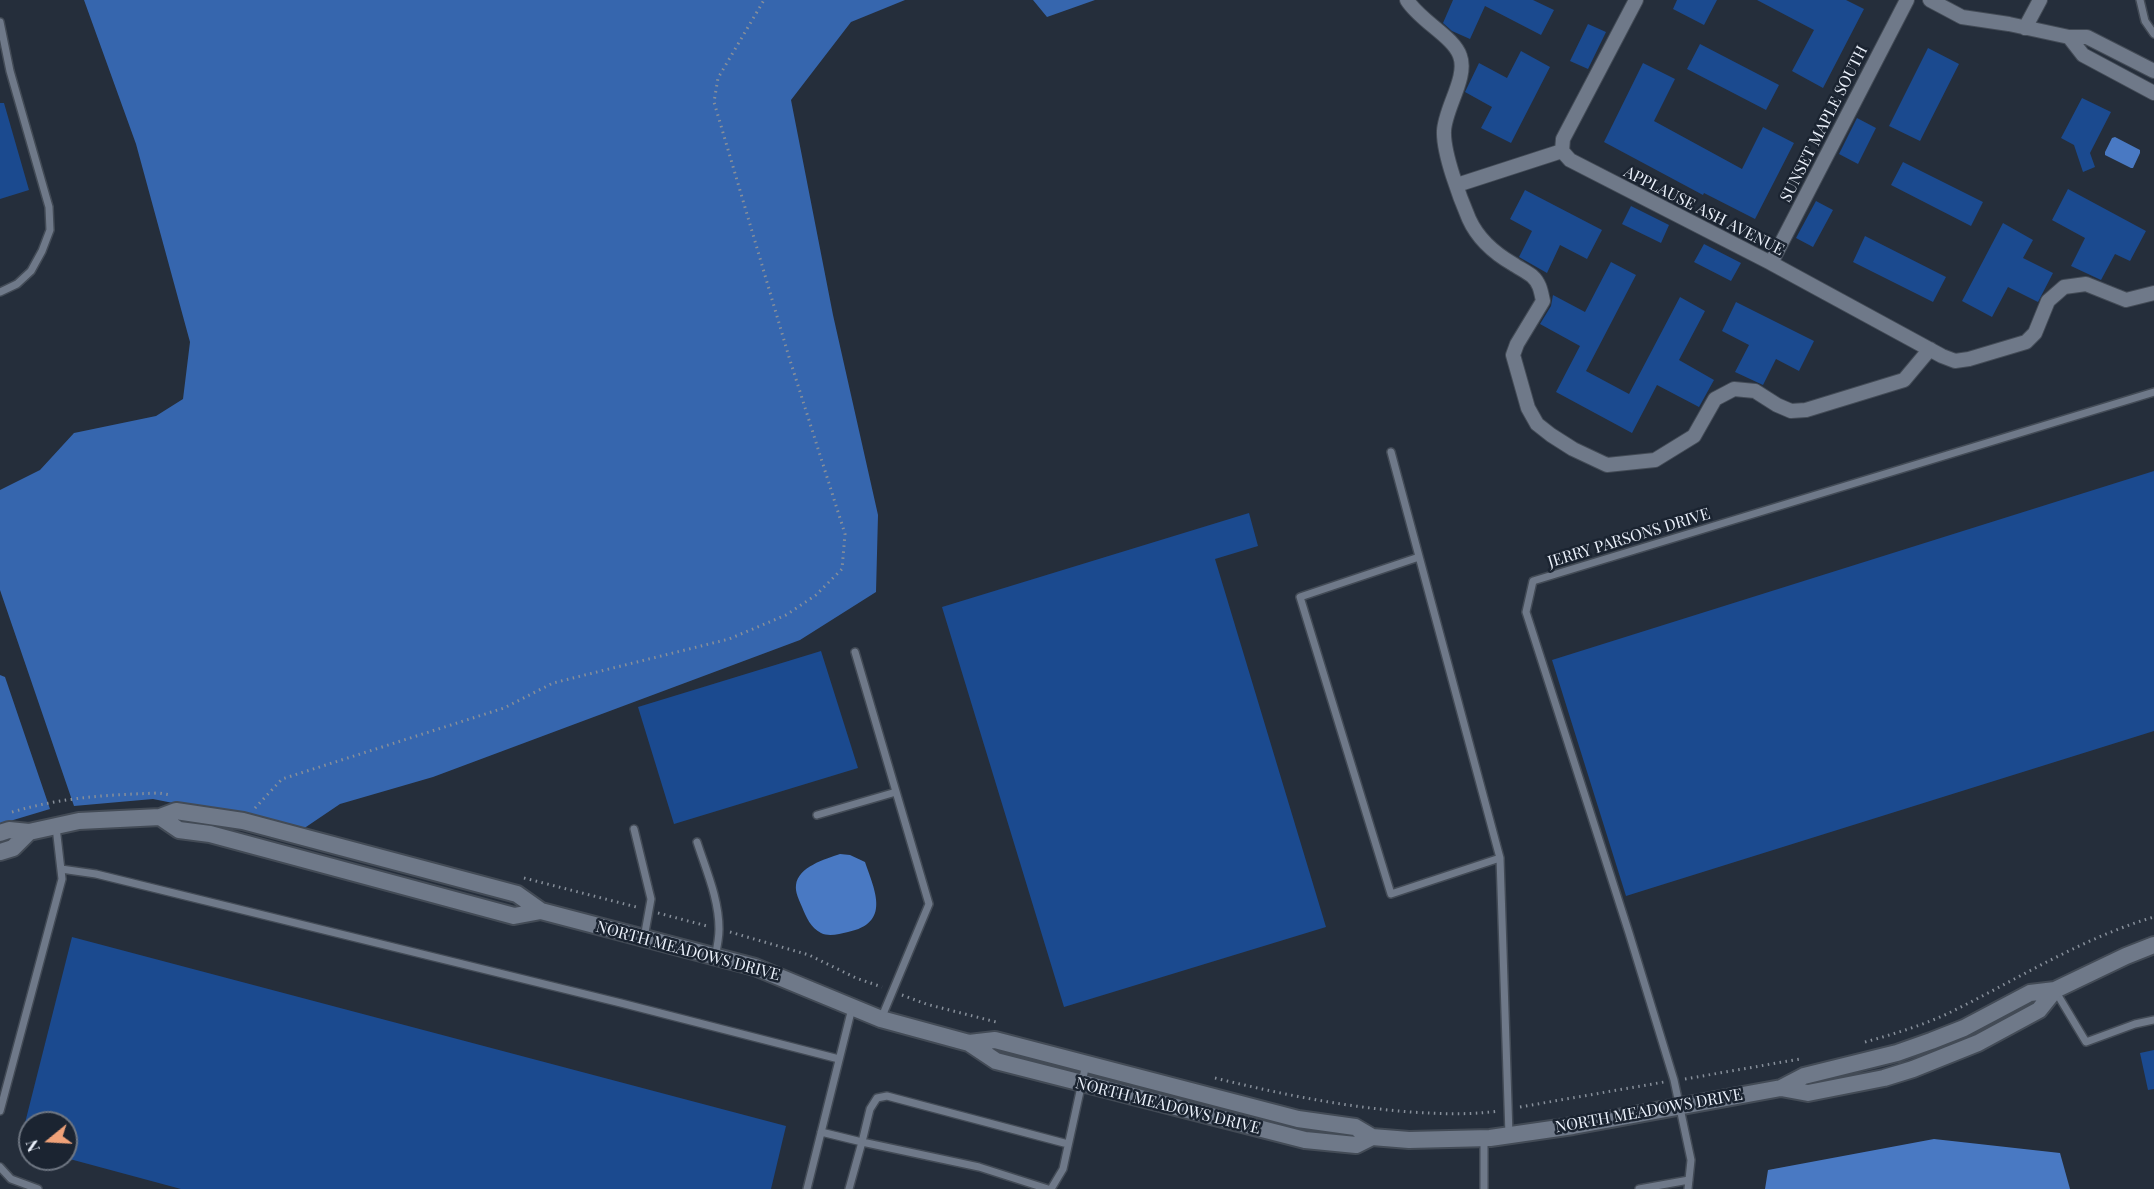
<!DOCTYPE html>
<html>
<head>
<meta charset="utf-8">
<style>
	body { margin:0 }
	#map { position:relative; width:2154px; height:1189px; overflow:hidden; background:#252e3b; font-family:"Playfair Display",serif }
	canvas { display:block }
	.north { position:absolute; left:18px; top:1111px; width:60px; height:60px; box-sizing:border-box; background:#1b2431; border:2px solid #6e7682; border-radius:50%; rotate:252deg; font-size:16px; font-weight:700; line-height:24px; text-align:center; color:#ebf1fb }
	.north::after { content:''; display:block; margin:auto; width:21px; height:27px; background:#f0a279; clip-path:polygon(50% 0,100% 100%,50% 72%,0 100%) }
</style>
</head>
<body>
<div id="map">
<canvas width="2154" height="1189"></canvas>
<div class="north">N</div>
</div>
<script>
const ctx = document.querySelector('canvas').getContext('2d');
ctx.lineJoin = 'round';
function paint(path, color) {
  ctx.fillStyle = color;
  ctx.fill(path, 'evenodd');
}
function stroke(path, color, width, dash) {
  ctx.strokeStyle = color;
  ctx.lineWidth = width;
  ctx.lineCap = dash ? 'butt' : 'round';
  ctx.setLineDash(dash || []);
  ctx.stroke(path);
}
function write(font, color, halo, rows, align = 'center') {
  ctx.font = font + ' "Playfair Display",serif';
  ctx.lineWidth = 5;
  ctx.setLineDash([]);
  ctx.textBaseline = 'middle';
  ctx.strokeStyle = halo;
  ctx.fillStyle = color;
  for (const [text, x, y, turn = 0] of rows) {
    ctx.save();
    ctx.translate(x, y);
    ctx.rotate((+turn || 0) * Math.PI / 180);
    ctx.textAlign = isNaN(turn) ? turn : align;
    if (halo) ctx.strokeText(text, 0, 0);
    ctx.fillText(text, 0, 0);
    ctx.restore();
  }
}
paint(new Path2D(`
	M84,0H905L851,22L791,100L833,315L878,515L876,592L800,640L433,777L340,804L303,829L153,799L74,806L0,590V490L40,470L74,433L156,416L183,399L190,342L136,144Z
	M1033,0H1095L1047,17Z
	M0,675L5,677L50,809L0,824Z`), '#3666ae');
paint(new Path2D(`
	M2115,137L2140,150V153L2133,168H2131L2105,155V152L2112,138Z
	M840,854L850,855L865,862C875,891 891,923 848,932C839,934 829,937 821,933C811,928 806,917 802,907C799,900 795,892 796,885C798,867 825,859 840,854Z
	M1934,1139L2060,1153L2070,1189H1765L1768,1170Z`), '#4979c3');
paint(new Path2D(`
	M1453,0H1533L1554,10L1541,35L1485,6L1470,39L1452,31L1443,23Z
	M1677,0H1717L1704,25L1673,9Z
	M1757,0H1846L1864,9L1823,88L1792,71L1814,30Z
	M1588,24L1606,32L1588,69L1570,61Z
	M1700,44L1779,85L1766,110L1687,69Z
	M1928,48L1959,64L1920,141L1889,126Z
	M1521,51L1550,67L1511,143L1481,128L1492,107L1465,92L1479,63L1507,78Z
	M1643,63L1675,79L1654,121L1742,169L1763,127L1794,143L1755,219L1704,193L1703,195L1604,142Z
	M2082,98L2111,112L2090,153L2095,167L2083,172L2074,145L2061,138Z
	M0,103H4L29,190L0,199Z
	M1857,118L1876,128L1858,164L1839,154Z
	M1903,162L1983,202L1971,226L1891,185Z
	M2068,189L2146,231L2130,261L2115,254L2101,280L2071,266L2085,238L2052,220Z
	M1525,190L1602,230L1587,259L1560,245L1547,273L1519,257L1532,231L1510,219Z
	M1816,201L1833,210L1813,247L1796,238Z
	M1631,206L1669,225L1661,243L1622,224Z
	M2003,223L2033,240L2023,258L2053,273L2038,302L2008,287L1992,317L1962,301Z
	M1865,236L1946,277L1933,302L1853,262Z
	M1704,244L1741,263L1731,281L1694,262Z
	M1611,262L1636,275L1586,371L1629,394L1680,297L1705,311L1679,360L1714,380L1699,407L1657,385L1632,433L1556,392L1580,346L1540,324L1551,306L1553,295L1585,312Z
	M1736,302L1814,341L1799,371L1776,359L1763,385L1735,372L1749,345L1722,331Z
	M2154,471V731L1626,896L1552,660Z
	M1249,513L1258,546L1215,559L1326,927L1064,1007L942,607Z
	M821,651L858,768L674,824L638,707Z
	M72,937L786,1126L771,1189H181L66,1158V1123H25Z
	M2154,1050V1089L2148,1090L2140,1053Z`), '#1b4a8f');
const service = new Path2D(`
	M2140,0L2145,21L2154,34
	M0,22L10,71L49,207L50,230L42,251L31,271L17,284L0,292
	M1391,452L1500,858L1509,1135
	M1419,557L1300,597L1391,894L1500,858
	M855,652L929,904L881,1019
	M817,815L896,792
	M634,829L651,899L644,938
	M697,842C706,870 719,899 719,929C719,938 717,948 715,957
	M61,869L96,874L621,1003L839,1059
	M2056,992L2086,1042L2135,1024L2154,1020
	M0,1111L62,879L56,827
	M821,1132L862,1142L849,1189
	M0,1167L11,1179L38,1189
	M807,1189L852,1008
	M1048,1189L979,1167L862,1142L870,1109L877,1098L887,1096L1068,1144
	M1051,1189L1063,1169L1086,1064
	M1484,1189V1138
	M1639,1189L1689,1180
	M1688,1189L1691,1160L1674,1080L1629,933L1526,612L1533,581L2154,392`);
const minor = new Path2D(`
	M1407,0C1420,21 1454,37 1460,56C1468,77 1445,108 1444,131C1443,153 1460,198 1469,219C1478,239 1494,253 1513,264C1519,268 1527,272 1532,276C1540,283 1541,292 1543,301L1517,344L1513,355L1528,408L1537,424L1551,435L1573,449L1607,465L1655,460L1694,436L1715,399L1734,389L1755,391L1777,405L1791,411L1806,410L1904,380L1930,349
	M1930,0L1962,17L2009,24L2069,37H2087L2154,71
	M2025,28L2040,0
	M2069,37L2083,55L2154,93
	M1562,151L1570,160L1771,263L1942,356L1955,361L1969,359L2026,342L2035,333L2048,301L2064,287L2086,284L2126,300L2154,293
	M1562,151L1563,139L1636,0
	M1457,185L1562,151
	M1771,263L1907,0`);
const tertiary = new Path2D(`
	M160,817L179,830L210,834L514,916L541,911
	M0,833L9,830L29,832L79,821L160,817L176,811L243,821L517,894L541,911L755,967L881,1019L969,1043L996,1061L1305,1140L1356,1145L1372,1137
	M0,852L13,848L29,832
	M969,1043L995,1040L1298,1119L1355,1127L1372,1137L1409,1140L1490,1138L1573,1126L1781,1088L1804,1076L1897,1053L1931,1041L1964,1028L2030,993L2055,990L2126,956L2154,945
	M1781,1088L1808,1093L1884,1078L1913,1069L1978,1043L2039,1010L2055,990`);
stroke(service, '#434b56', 10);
stroke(minor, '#434b56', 16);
stroke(tertiary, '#434b56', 20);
stroke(new Path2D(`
	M255,808L282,779L504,708L553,683L729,639L786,615L816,595L842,569L845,534L789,357L714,102L718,78L764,0
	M12,812C64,797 105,795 159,793L171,795
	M524,878L640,908
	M658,913L707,926
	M730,932L809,955L856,978L882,987
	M902,995L926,1004L996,1022
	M1865,1042C1894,1034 1924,1025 1951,1012C2018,979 2082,938 2154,917
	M1215,1078C1280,1094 1344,1107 1411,1112C1442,1114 1468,1115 1499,1111
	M1685,1079L1800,1059
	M1520,1107L1664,1082`), '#878f9a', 3, [1.5, 4.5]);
stroke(service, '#6f7989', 7);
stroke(minor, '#6f7989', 14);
stroke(tertiary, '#6f7989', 16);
write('16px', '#ebf1fb', '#1b2431', [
	["SUNSET MAPLE SOUTH",1824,124,-63],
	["APPLAUSE ASH AVENUE",1704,211,27],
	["JERRY PARSONS DRIVE",1629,538,-17],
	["NORTH MEADOWS DRIVE",688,951,15],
	["NORTH MEADOWS DRIVE",1168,1106,14],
	["NORTH MEADOWS DRIVE",1649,1111,-10]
]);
</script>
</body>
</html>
